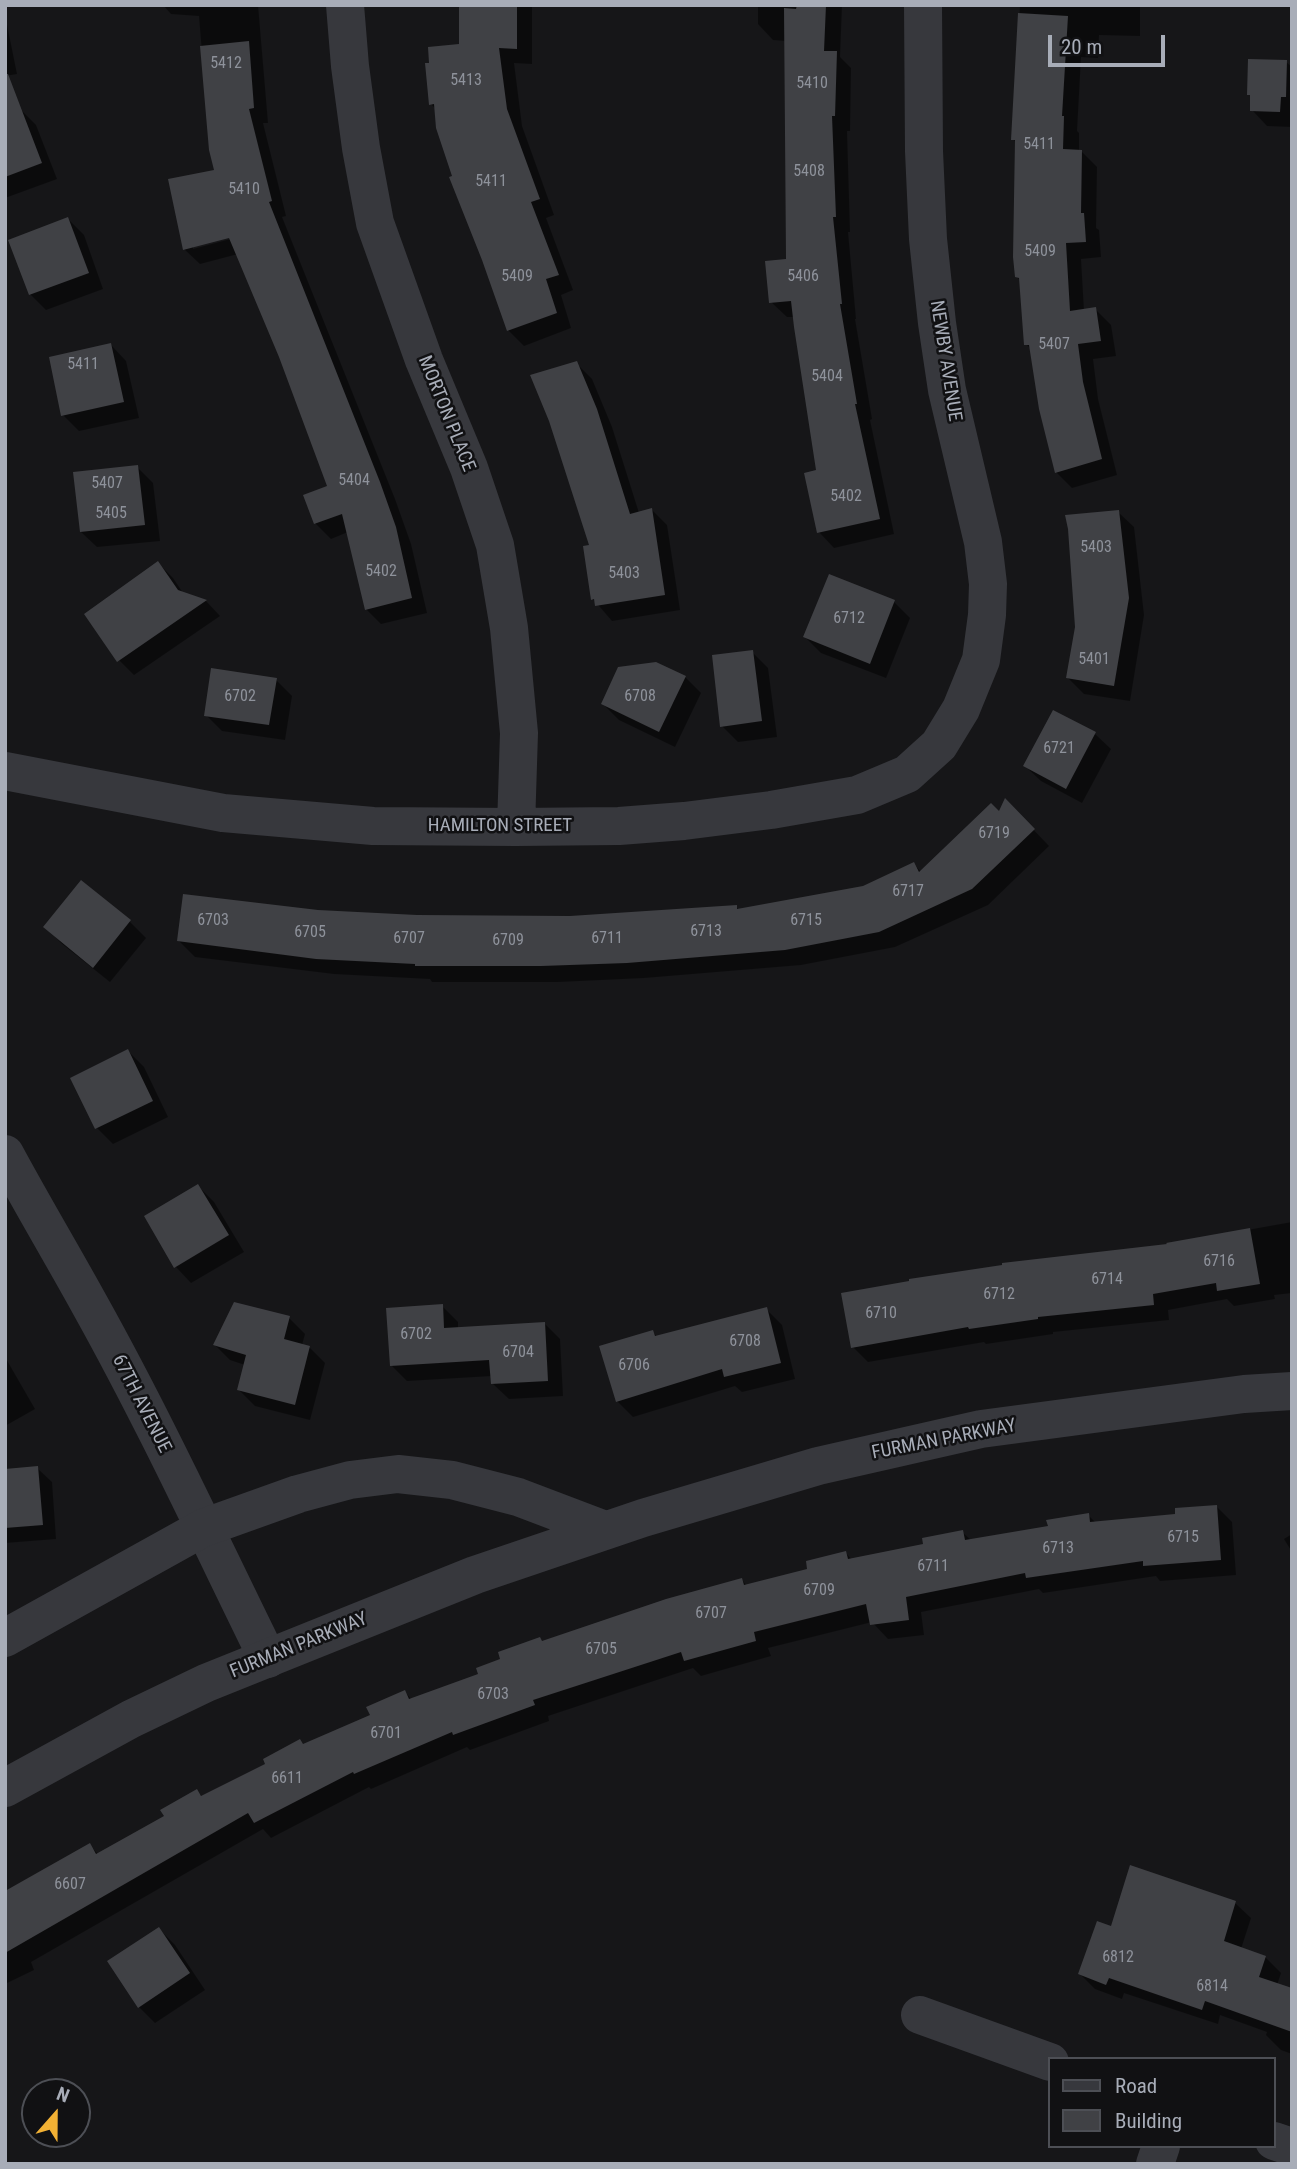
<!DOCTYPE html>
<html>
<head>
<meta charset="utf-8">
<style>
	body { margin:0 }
	#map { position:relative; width:1297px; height:2169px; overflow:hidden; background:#161618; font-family:"Roboto Condensed",sans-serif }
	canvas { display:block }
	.frame { position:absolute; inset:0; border:7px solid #a8adb8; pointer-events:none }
	.legend { position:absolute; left:1048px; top:2057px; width:228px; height:91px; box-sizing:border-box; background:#111113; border:2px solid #4d4f55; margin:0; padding:9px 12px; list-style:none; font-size:21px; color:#a8adb8 }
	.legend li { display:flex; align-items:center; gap:14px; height:35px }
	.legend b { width:35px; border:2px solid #4d4f55 }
	.north { position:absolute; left:21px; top:2078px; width:70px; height:70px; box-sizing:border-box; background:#111113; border:2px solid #4d4f55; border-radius:50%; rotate:21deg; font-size:19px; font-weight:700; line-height:28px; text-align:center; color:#a8adb8 }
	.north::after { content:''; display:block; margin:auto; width:24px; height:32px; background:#f2b134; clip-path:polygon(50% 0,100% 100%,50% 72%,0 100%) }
	.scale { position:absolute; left:1048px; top:35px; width:117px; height:32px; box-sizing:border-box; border:4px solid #a8adb8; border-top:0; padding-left:9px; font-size:21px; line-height:24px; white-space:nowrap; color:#a8adb8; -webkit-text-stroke:5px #111113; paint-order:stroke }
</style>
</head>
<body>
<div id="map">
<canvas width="1297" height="2169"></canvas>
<div class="frame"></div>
<ul class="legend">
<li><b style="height:9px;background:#37383d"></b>Road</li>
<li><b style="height:19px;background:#404145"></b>Building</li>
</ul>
<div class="north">N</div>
<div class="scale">20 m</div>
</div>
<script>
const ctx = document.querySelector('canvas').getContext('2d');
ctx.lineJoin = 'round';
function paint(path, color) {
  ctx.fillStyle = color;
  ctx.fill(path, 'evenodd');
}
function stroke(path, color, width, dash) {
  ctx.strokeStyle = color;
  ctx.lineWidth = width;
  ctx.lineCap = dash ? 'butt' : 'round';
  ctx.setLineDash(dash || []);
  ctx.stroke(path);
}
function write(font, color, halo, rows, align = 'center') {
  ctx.font = font + ' "Roboto Condensed",sans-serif';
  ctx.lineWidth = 5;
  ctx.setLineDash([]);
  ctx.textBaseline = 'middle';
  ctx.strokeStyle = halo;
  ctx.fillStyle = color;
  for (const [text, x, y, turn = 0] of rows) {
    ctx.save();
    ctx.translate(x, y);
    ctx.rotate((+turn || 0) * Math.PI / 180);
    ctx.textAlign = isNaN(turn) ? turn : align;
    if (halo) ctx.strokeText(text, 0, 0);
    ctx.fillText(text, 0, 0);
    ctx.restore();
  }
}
paint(new Path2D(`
	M163,5H258L268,123H263L286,216L282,217L395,499L411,544L427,613L381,624L366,609L348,532L331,539L315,523L330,487L280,356L238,254L200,264L184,249L216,171L210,150L199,16L171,14ZM237,234L238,237L193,249V245Z
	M461,5H532V64L514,63L522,126L554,215L546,218L573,290L561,295L571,328L524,346L508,330L454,177L436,109L431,104L461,45Z
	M758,5H842L840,57L851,68L850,131H847L850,232H848L856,319H855L872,419L870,420L894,534L834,548L819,532L818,471L795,317H787L771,302L788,260L786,41L773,40L758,24Z
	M1020,5H1140V36L1099,35L1098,58L1081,57L1077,131L1079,133V151H1081L1097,167L1096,228L1099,230L1101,257L1081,259L1084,311L1095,309L1111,325L1116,356L1093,359L1098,399L1117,475L1072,488L1056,472L1032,350L1026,344L1021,281L1017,277V143L1013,139Z
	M5,15L17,74L5,76Z
	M1286,62L1292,67V127L1267,126L1252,110V97L1249,94Z
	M20,109L36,125L57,179L5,198V115Z
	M68,219L84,235L103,289L46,310L30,294Z
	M111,345L126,361L139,418L79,431L63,415Z
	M576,363L592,379L612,427L639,513L652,510L667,525L680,610L612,621L593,599L591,547Z
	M137,467L153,483L160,541L97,547L81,532Z
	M1118,512L1134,527L1144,615L1130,701L1084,694L1068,678Z
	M158,563L173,578L183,593L206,601L220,616L134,675L119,660Z
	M830,576L894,602L910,618L886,678L821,653L805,637Z
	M752,652L768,668L777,737L738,742L722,726Z
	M685,677L701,693L675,747L619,720L603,704Z
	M276,680L292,696L285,740L222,731L206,715Z
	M1095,734L1111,749L1082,803L1041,781L1025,766Z
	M1006,801L1049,846L988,905L895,947L801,965L644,978L558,982H432L430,979L334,974L195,957L179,941L318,911L416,917L570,918L736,907L740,911L863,888L914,864L921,872L999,813Z
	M82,882L130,922L146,938L110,982L61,943L46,927Z
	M128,1051L144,1067L168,1117L113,1144L97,1128Z
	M198,1186L214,1202L244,1252L191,1283L176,1267L146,1217Z
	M1292,1222V1293L1274,1295L1275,1299L1234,1306L1227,1299L1168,1310L1169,1320L1053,1332V1334L986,1344L984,1342L868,1362L853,1347L1169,1244Z
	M442,1306L458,1322V1329L544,1323L560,1339L563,1396L509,1399L493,1384L492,1376L407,1381L392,1366Z
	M766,1309L782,1325L795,1379L742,1392L735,1386L633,1417L617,1401L652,1332L658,1337Z
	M289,1318L305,1334L302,1345L309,1347L325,1363L310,1420L255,1406L239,1390L245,1365L230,1360L215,1345Z
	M5,1357L35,1409L5,1426Z
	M37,1468L52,1482L56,1539L5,1543V1470Z
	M1216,1506L1232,1522L1236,1575L1160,1581L1156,1576L1043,1593L1039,1589L921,1612L924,1635L888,1639L872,1622L768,1648L771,1656L701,1676L693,1668L548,1716L549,1721L470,1750L467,1747L371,1789L369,1787L271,1838L263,1829L31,1962L34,1970L5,1984V1891L89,1845L98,1854L167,1817L196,1791L203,1797L304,1745L372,1716L405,1692L412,1700L480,1675L543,1643L742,1580L747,1586L809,1570L846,1553L852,1560L925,1546L962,1532L971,1540L1050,1528L1088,1515L1096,1523L1177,1516Z
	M1292,1534V1552L1284,1539Z
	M1131,1867L1235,1903L1251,1918L1241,1949L1265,1957L1281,1973L1277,1985L1292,1990V2054L1281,2050L1266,2035L1267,2032L1220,2015L1218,2024L1124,1993L1122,1999L1095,1989L1080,1974L1112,1928Z
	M159,1929L175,1945L205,1990L155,2023L139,2007L109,1962Z`), '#0007');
paint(new Path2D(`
	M459,5H517V49L499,48L507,109L540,199L531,202L559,275L546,279L557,313L507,331L482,260L449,177L452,176L436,128L434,104L429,105L425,63H429L428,47L459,44Z
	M797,5H826L824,51H837L835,116H832L836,217H833L842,304H840L857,404H855L880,519L817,533L804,473L816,470L794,327L791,301L769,303L765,261L786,259L784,8L796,9Z
	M1018,13L1068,16L1062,116H1064L1063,149L1082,150L1081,213H1084L1086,242L1066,243L1070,311L1096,307L1101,341L1078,344L1083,382L1102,459L1055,473L1039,409L1029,345H1024L1019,278L1015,277L1013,257L1015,140H1011Z
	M249,41L254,108L249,109L272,201L269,202L380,482L396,527L412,598L365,610L342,514L314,524L303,495L327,486L279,357L229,238L183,250L168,179L214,170L209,150L200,46Z
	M1248,59L1287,60L1286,97H1281L1280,112L1250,111V95H1247Z
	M5,74H8L42,163L5,177Z
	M68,217L89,273L29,295L8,240Z
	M111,343L124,402L61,416L49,357Z
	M577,361L597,409L630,514L652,508L665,595L595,606L594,599L591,600L583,546L589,545L549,421L530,375Z
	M138,465L145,525L80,532L73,472Z
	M1119,510L1129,598L1114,686L1066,678L1075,627L1068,529L1065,515Z
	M158,561L178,590L207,600L117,662L84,614Z
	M829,574L895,600L870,664L803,637Z
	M753,650L762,721L720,727L712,655Z
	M656,662L686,676L659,732L601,704L618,667Z
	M211,668L277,678L269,725L204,716Z
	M1053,710L1096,732L1066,789L1023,766Z
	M1005,798L1035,829L972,889L879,932L785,950L627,963L541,966H415V964L316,959L177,941L183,894L318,910L417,915L570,916L737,905V909L863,886L914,862L919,872L991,803L999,811Z
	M81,880L131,920L93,968L43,927Z
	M128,1049L153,1101L95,1129L70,1078Z
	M198,1184L229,1235L174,1268L144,1216Z
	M1250,1228L1260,1284L1217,1291L1216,1283L1153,1294L1154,1305L1038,1317V1319L969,1329L968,1327L851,1348L841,1293L909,1281V1279L1002,1265V1263L1167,1244L1166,1243Z
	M234,1302L290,1316L284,1339L310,1346L295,1405L237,1390L246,1355L213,1345Z
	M443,1304L444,1328L545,1322L548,1381L491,1384L489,1360L390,1366L386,1308Z
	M767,1307L781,1363L724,1377L722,1369L616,1402L599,1346L653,1330L655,1336Z
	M38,1466L43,1525L5,1528V1469Z
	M1217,1505L1221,1560L1143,1566V1561L1026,1578L1025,1573L906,1597L909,1620L870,1625L866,1604L754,1632L756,1641L684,1661L681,1652L533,1700L535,1705L453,1735L452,1732L354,1774L353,1772L254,1823L248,1813L5,1953V1891L90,1843L96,1854L164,1816L160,1810L197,1789L201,1796L265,1764L263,1759L300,1739L303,1744L370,1715L366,1707L405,1690L409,1699L478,1674L476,1668L500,1659L498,1652L540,1637L542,1641L666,1599L742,1578L744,1585L807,1569L806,1561L846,1551L848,1559L923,1544L922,1538L963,1530L965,1540L1048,1526L1046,1520L1089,1513L1090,1522L1175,1514V1508Z
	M1130,1865L1236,1901L1224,1941L1266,1956L1259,1977L1292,1988V2032L1205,2001L1202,2010L1109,1978L1106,1985L1078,1974L1097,1921L1111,1926Z
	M159,1927L190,1973L138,2008L107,1961Z`), '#404145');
stroke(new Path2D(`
	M345,5L350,66L361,148L375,223L424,360L469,468L495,545L509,628L519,733L516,827
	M5,771L223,813L373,826L516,827L619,826L684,821L771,810L857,795L907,774L939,745L961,709L981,660L987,615L988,584L983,542L947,390L937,323L928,239L924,151L923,5
	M5,1154C33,1206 63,1256 91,1307C155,1422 210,1541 268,1659
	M920,2015L1050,2062
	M1274,2141L1292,2147
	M1155,2164L1161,2146`), '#37383d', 38);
stroke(new Path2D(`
	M5,1638L203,1528L298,1494L350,1480L398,1474L452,1480L518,1497L605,1530
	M5,1788L131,1719L206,1683L475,1575L643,1518L818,1466L981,1429L1244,1394L1292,1391`), '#37383d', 38);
write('16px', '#8e929b', null, [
	["5412",226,64],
	["5413",466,81],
	["5410",812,84],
	["5411",1039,145],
	["5408",809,172],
	["5411",491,182],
	["5410",244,190],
	["5409",1040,252],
	["5409",517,277],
	["5406",803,277],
	["5407",1054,345],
	["5411",83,365],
	["5404",827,377],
	["5404",354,481],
	["5407",107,484],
	["5402",846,497],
	["5405",111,514],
	["5403",1096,548],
	["5402",381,572],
	["5403",624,574],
	["6712",849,619],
	["5401",1094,660],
	["6702",240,697],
	["6708",640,697],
	["6721",1059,749],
	["6719",994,834],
	["6717",908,892],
	["6703",213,921],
	["6715",806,921],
	["6713",706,932],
	["6705",310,933],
	["6707",409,939],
	["6711",607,939],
	["6709",508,941],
	["6716",1219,1262],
	["6714",1107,1280],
	["6712",999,1295],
	["6710",881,1314],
	["6702",416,1335],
	["6708",745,1342],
	["6704",518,1353],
	["6706",634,1366],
	["6715",1183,1538],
	["6713",1058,1549],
	["6711",933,1567],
	["6709",819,1591],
	["6707",711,1614],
	["6705",601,1650],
	["6703",493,1695],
	["6701",386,1734],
	["6611",287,1779],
	["6607",70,1885],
	["6812",1118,1958],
	["6814",1212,1987]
]);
write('19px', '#a8adb8', '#111113', [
	["NEWBY AVENUE",945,361,81],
	["MORTON PLACE",446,414,68],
	["HAMILTON STREET",500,826],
	["67TH AVENUE",141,1404,63],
	["FURMAN PARKWAY",944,1440,-11],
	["FURMAN PARKWAY",299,1646,-22]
]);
</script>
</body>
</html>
